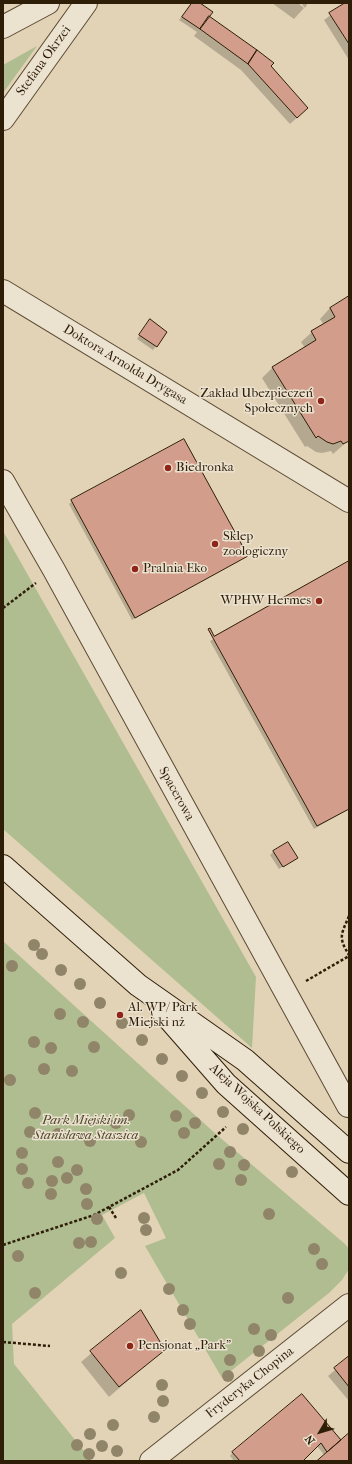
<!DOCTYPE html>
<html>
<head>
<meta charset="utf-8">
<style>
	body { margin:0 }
	#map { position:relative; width:352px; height:1464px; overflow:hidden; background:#e2d3b6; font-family:"IM FELL French Canon",serif }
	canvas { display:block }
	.frame { position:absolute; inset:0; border:4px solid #2e1e08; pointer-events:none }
	.north { position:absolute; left:300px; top:1412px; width:40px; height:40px; -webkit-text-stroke:3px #ece2d0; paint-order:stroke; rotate:232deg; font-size:11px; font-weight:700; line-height:16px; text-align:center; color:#2e1e08 }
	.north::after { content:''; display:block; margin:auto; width:14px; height:18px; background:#2e1e08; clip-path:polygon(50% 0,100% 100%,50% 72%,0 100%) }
</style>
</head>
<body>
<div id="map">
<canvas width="352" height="1464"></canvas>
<div class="frame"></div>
<div class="north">N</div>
</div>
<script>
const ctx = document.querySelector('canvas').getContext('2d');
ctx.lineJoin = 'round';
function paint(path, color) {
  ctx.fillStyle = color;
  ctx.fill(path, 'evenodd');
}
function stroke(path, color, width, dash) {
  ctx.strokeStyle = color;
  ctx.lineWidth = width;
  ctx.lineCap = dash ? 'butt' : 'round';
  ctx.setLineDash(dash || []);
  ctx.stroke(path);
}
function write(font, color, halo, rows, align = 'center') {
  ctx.font = font + ' "IM FELL French Canon",serif';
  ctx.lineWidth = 3;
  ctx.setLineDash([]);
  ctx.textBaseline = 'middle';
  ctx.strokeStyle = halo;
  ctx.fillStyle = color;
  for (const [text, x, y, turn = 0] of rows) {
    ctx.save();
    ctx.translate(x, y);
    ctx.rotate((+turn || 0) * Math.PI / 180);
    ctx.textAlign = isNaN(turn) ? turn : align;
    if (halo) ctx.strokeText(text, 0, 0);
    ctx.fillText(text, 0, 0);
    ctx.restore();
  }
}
paint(new Path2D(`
	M37,46L3,93V65Z
	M3,531L256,977L252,1048L3,829Z
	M3,941L217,1135L345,1244L349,1249V1269L342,1280L329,1293L222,1378L145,1246L166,1238L144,1193L102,1215L115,1238L12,1324L14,1364L92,1461H3Z`), '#afbd91');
paint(new Path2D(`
	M192,3H198L208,17L269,66L301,114L290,124L241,70L194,36L197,32L179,20Z
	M272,3H298L304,8L294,19Z
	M301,3H308L305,8Z
	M347,3H349V60L324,20Z
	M349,297V440L333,454L331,451L322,453L316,452L307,446L305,447L262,378L273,367L305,348L301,342L312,332L324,325L320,319L330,308Z
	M147,324L156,346L153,350L137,339Z
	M72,501L247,556L132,620L69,504Z
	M349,563V809L314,829L210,641Z
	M274,851L297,857L279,869L270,855Z
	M141,1311L163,1350L109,1397L81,1362Z
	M349,1358V1401L328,1376Z
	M302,1396L340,1442L349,1434V1461H318L325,1456L317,1446L303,1461H234L230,1456L233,1452Z`), '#0003');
const building = new Path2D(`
	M192,3H200L213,12L200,29L182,17Z
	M345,3H349V44L329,13Z
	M209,16L257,50L248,64L200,29Z
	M257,50L274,63L271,66L308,108L297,118L248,64Z
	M349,296V441L343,444L341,441L333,444L327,442L318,436L316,438L272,367L316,340L311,331L335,317L330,308Z
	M150,319L167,332L157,347L139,335Z
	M184,439L248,556L135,618L71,500Z
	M349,561V809L317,826L208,629L210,628L214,636Z
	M288,842L298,858L283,867L273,851Z
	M141,1310L165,1350L119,1387L90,1351Z
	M349,1356V1387L334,1368Z
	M302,1394L341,1440L327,1452L321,1443L303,1461H240L232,1452Z
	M349,1433V1461H317Z`);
paint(building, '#d29d8a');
stroke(building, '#2e1e08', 1);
const minor = new Path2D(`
	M3,119L86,3
	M3,291L349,501
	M3,481L54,570L348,1106
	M151,1461L349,1305`);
const tertiary = new Path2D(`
	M3,27L48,3`);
const secondary = new Path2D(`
	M3,866L138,985L245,1060L349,1152
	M163,1012L226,1084L349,1194`);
stroke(minor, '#5b4b34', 24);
stroke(tertiary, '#5b4b34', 24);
stroke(secondary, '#2e1e08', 24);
stroke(new Path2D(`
	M3,608L36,583
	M349,916C341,935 338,937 349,955
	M306,981L349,956
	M109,1207L116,1218
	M3,1245L94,1215L178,1170L226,1127
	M3,1342L50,1346`), '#2e1e08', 2.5, [3, 2]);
stroke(minor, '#ece2d0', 22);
stroke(tertiary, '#ece2d0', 22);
stroke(secondary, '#ece2d0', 22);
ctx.fillStyle = '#918569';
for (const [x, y] of [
	[34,945],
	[42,954],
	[12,966],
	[61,970],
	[80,984],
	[100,1003],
	[60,1014],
	[83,1022],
	[122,1023],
	[142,1040],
	[34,1042],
	[94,1047],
	[51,1048],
	[162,1059],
	[44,1069],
	[72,1071],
	[182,1076],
	[10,1080],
	[202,1093],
	[223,1112],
	[35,1113],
	[129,1115],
	[176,1116],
	[116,1123],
	[195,1123],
	[243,1129],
	[30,1132],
	[184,1133],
	[58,1134],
	[90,1141],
	[141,1142],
	[230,1152],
	[22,1153],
	[58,1162],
	[219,1164],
	[244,1165],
	[22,1169],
	[77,1170],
	[292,1172],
	[67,1178],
	[241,1180],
	[52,1181],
	[28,1183],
	[86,1189],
	[51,1194],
	[87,1204],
	[269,1214],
	[144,1218],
	[97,1219],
	[146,1230],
	[91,1242],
	[79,1243],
	[314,1249],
	[18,1256],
	[322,1264],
	[121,1273],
	[169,1289],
	[35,1293],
	[288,1298],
	[183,1310],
	[190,1324],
	[254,1329],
	[271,1335],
	[259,1351],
	[230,1360],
	[228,1376],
	[162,1385],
	[163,1401],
	[154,1417],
	[113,1425],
	[90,1434],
	[77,1445],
	[102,1446],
	[117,1451],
	[89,1454]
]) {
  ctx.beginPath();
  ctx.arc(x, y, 6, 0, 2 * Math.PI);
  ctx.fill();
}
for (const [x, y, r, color] of [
	[321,401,4,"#8f2418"],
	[168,468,4,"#8f2418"],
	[215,544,4,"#8f2418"],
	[135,569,4,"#8f2418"],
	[319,601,4,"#8f2418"],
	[120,1015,4,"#8f2418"],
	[130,1346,4,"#8f2418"]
]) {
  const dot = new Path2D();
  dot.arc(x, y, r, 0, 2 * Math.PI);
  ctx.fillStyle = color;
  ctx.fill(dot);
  stroke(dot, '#ece2d0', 1.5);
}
write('13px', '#2e1e08', '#ece2d0', [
	["Stefana Okrzei",44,61,-54],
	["Doktora Arnolda Drygasa",125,365,31],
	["Spacerowa",176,794,61],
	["Aleja Wojska Polskiego",257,1109,43],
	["Fryderyka Chopina",250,1383,-38]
]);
write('13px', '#2e1e08', '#ece2d0', [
	["Zakład Ubezpieczeń",313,394,"right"],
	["Społecznych",313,409,"right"],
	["Biedronka",176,468],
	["Sklep",223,537],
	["zoologiczny",223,552],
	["Pralnia Eko",143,569],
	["WPHW Hermes",311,601,"right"],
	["Al. WP/ Park",128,1008],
	["Miejski nż",128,1023],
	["Pensjonat „Park”",138,1346]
], 'left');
write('italic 13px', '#4e462a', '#ece2d0', [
	["Park Miejski im.",86,1121],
	["Stanisława Staszica",86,1136]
]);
</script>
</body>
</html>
